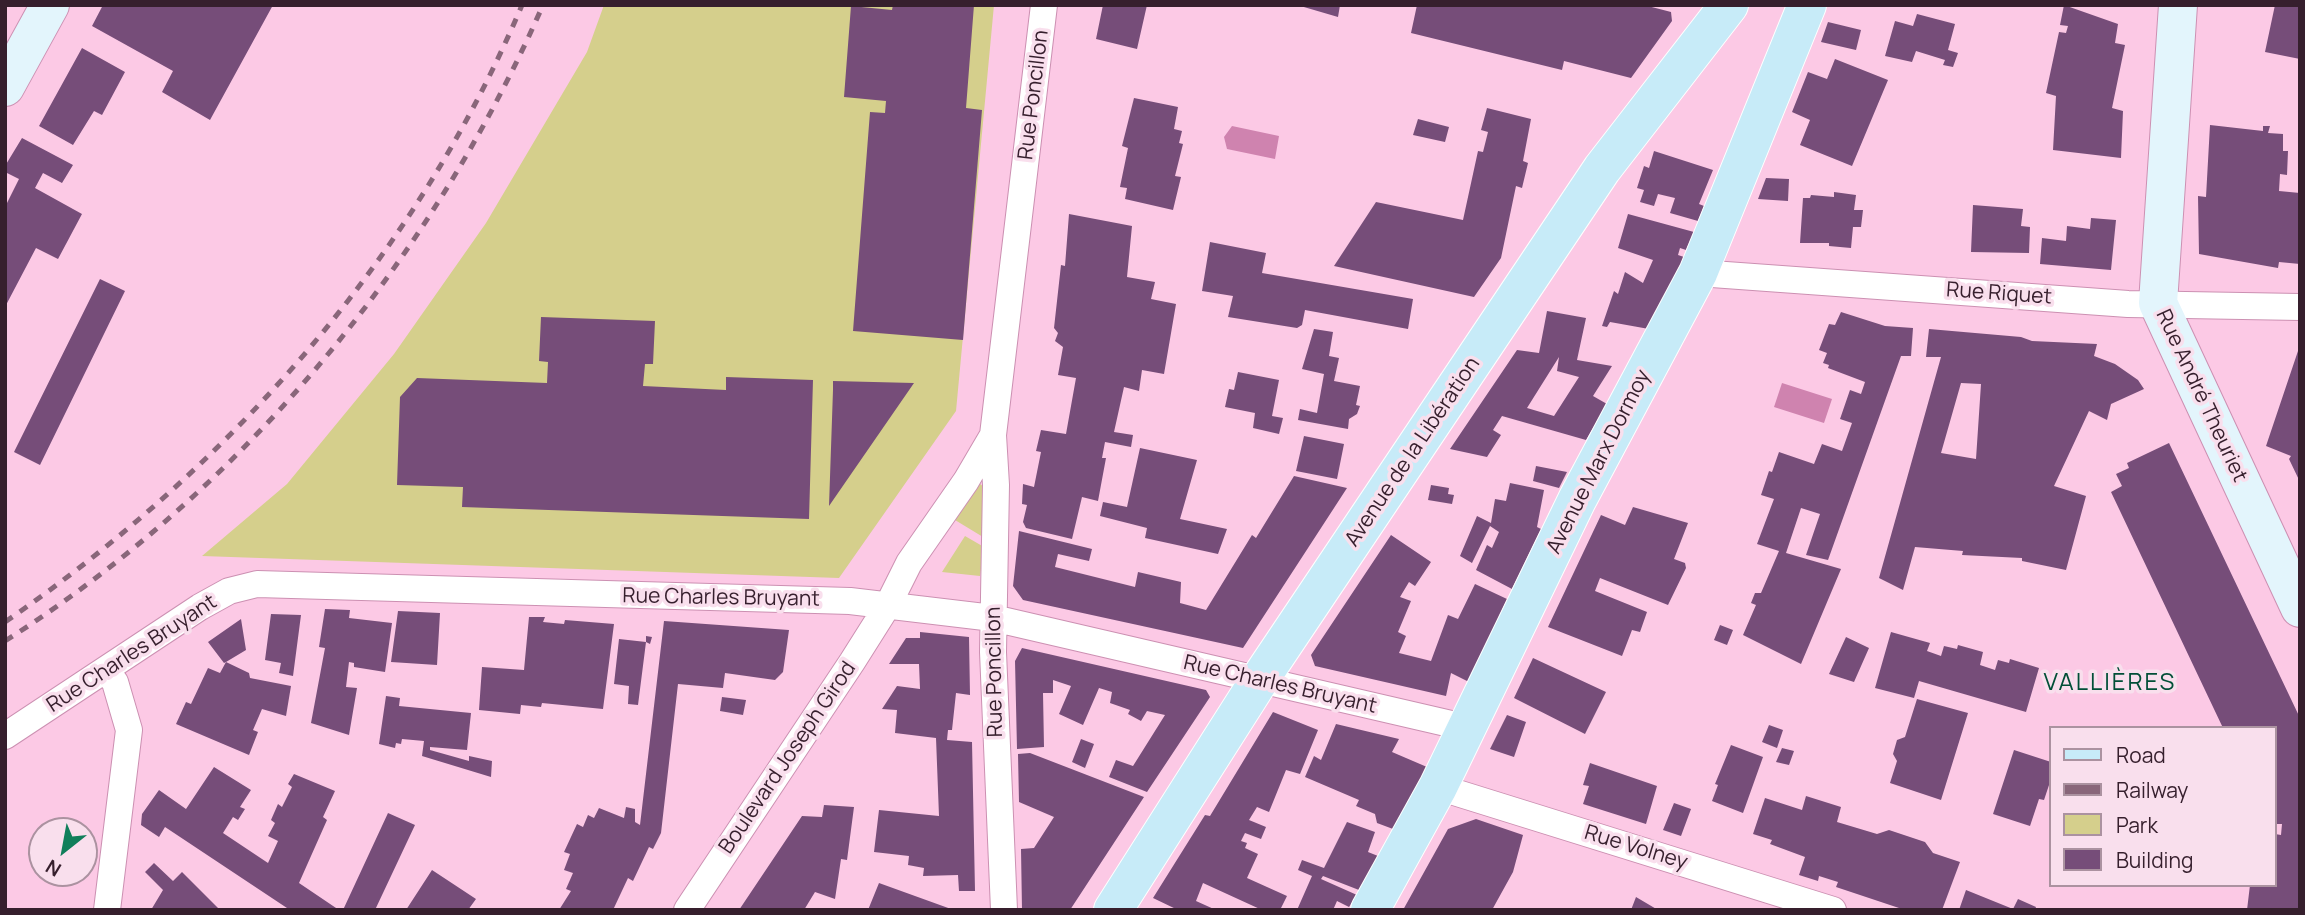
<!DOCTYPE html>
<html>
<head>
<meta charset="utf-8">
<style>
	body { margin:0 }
	#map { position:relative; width:2305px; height:915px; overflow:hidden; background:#fcc9e5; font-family:Manrope,sans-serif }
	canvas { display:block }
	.frame { position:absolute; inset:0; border:7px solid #361f2d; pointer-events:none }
	.legend { position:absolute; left:2049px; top:726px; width:228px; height:161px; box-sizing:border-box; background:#f9dfed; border:2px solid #ab92a0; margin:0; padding:9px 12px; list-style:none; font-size:21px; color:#361f2d }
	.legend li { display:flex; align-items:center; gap:14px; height:35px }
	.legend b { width:35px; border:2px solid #ab92a0 }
	.north { position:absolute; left:28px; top:817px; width:70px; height:70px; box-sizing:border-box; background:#f9dfed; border:2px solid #ab92a0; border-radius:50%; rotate:211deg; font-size:19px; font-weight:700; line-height:28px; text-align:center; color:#361f2d }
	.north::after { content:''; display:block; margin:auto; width:24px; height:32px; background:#117f5b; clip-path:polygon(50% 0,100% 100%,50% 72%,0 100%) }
</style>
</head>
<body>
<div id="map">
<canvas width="2305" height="915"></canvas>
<div class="frame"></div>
<ul class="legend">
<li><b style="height:9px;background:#c7ebf8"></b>Road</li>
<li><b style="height:9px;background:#89667a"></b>Railway</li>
<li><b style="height:19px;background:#d5cf8c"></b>Park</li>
<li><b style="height:19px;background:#764d79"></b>Building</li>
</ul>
<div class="north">N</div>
</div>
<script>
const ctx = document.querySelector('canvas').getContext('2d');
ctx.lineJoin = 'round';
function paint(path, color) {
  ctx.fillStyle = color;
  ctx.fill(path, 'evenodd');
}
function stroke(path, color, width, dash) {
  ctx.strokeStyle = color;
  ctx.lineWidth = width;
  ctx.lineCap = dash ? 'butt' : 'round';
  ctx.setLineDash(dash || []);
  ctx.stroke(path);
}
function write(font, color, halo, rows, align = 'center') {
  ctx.font = font + ' Manrope,sans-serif';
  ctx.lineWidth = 7;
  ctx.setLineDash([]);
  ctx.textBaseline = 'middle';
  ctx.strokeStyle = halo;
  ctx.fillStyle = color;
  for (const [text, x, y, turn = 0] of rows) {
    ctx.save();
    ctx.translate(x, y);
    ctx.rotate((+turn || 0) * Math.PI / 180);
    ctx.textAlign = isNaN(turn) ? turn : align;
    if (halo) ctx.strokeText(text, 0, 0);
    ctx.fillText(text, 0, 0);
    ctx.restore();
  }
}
paint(new Path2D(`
	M604,5H994L956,411L839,578L202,556L287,484L394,354L486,223L587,52Z
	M979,483L985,488L983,537L955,520Z
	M965,536L984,547L980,576L942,572Z`), '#d5cf8c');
paint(new Path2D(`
	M1232,126L1279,136L1275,159L1227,149L1224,137Z
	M1782,383L1832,399L1824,423L1774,407Z`), '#cf83af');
paint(new Path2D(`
	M103,5H273L210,120L162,92L173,71L92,26Z
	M893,5H974L966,108L982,110L963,340L853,331L870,112L885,113L886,101L844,97L851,6L892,10Z
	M1103,5H1147L1137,49L1096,39Z
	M1297,5H1340L1338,17Z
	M1417,5H1644L1671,12L1672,21L1631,78L1564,61L1562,70L1411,33Z
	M2064,5L2118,24L2115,43L2125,45L2112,108L2123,111L2121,158L2053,150L2056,96L2046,93L2059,32L2066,33L2068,26L2060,25Z
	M2275,5H2300V59L2265,52Z
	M1917,14L1955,24L1948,50L1958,53L1953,67L1943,65L1945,60L1916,51L1912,62L1885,56L1895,21L1913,26Z
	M1828,22L1861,30L1856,50L1821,42Z
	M82,48L125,72L102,115L94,111L73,145L39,126Z
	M1835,59L1888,80L1852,166L1800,145L1810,120L1792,112L1808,72L1827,79Z
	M1134,98L1178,107L1174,129L1182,131L1179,143L1183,144L1175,176L1181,177L1173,210L1125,199L1127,188L1120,187L1128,148L1122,146Z
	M1487,108L1531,119L1523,161L1528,163L1522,188L1516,186L1501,258L1474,297L1334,266L1376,202L1463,220L1478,151L1483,152L1488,132L1481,130Z
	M1418,119L1449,127L1445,142L1413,135Z
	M2210,125L2263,131V126H2270L2268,133L2283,134V151H2288L2287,175L2280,174L2279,191L2300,193V264L2279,262L2278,268L2199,254L2198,196L2206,197Z
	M22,138L73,165L62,183L43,173L35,188L82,214L58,259L36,248L5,307V207L19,179L5,172V166Z
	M1654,151L1713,170L1699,204L1704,206L1698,221L1670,213L1675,198L1658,194L1654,206L1640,202L1644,190L1637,188L1644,166L1649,168Z
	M1766,178L1789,179L1788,201L1758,199Z
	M1834,192L1856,195L1854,210H1863L1861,227H1853L1851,248L1829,246V243H1800L1803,198H1810L1811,195L1834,197Z
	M1973,205L2023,209L2021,226L2030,227L2029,253L1971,252Z
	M1069,214L1132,226L1127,277L1155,282L1151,299L1176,304L1164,374L1142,370L1139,391L1124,387L1114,432L1133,435L1131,447L1105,442L1102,458H1106L1098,501L1082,497L1072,539L1026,528L1023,522L1027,505L1022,504L1023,484L1034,487L1041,452L1036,451L1041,430L1066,434L1076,378L1058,375L1063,347L1055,341L1058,333L1054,328L1061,265L1065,266Z
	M1628,214L1694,232L1686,250L1680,248L1678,255L1684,257L1649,329L1610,322L1607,327L1602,326L1614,291L1618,294L1625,272L1643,283L1653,260L1618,248Z
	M2091,218L2116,220L2111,270L2040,264L2042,238L2066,241L2067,226L2090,229Z
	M1210,242L1266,253L1262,273L1413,299L1408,329L1305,310L1302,325L1297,328L1228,317L1233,296L1202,291Z
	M100,279L125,291L40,465L14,452Z
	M1547,311L1586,318L1577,360L1612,366L1593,396L1607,404L1586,440L1502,416L1493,430L1501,435L1487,457L1450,449L1517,350L1539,353ZM1559,357L1557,371L1579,377L1554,416L1527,408Z
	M1841,312L1885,326L1913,328L1911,356H1901L1828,560L1806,555L1820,514L1801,508L1786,553L1841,569L1801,664L1743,635L1756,605L1751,603L1755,593H1761L1779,551L1757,544L1774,499L1761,495L1769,471L1772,472L1779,452L1814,464L1822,444L1842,451L1852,423L1840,419L1850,390L1861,394L1865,382L1828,368L1829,365L1823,363L1827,353L1819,350L1829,324L1835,325Z
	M541,317L655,321L653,364H645L643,386L726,390V377L813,380L809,519L462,507L463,487L397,485L400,397L417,378L547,383L548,362L539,361Z
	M1314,329L1333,332L1329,356L1339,358L1334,381L1360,386L1356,405L1360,406L1357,414L1349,419L1348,429L1298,420L1300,409L1317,413L1324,374L1302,369Z
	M1929,329L2021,337L2032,341L2097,344L2094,356L2115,364L2138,380L2144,389L2111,404L2107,420L2089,411L2054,486L2086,496L2066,570L2022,561V558L1962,555L1963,551L1915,547L1903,590L1879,578L1941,357H1926ZM1961,383L1981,384L1976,459L1941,453Z
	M2299,348H2300V482L2289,459L2291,456L2266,446Z
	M1238,372L1279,380L1272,416L1283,418L1279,434L1253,428L1255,413L1225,407L1229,389L1234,390Z
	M833,381L914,383L829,506L833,390Z
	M1304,436L1344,444L1337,479L1296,471Z
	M2169,443L2300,718V910H2247L2250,885H2275V834L2281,835L2282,824H2275V728H2223L2111,492L2122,486L2116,474L2129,468L2127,463Z
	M1140,448L1197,460L1180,519L1227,529L1218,554L1145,538L1147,528L1100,516L1103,502L1127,507Z
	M1536,466L1567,472L1559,488L1533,481Z
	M1294,476L1347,488L1243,648L1023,600L1013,586L1019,531L1092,549L1089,561L1058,554L1055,567L1135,587L1138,572L1181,582L1180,603L1206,610L1252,535L1256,538Z
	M1510,483L1544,490L1537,527L1541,529L1512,589L1476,570L1487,545L1492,548L1499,532L1490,526L1472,563L1460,556L1477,516L1491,523L1495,499L1506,501Z
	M1431,485L1449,488L1448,494L1454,495L1452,504L1428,500Z
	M1633,507L1688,523L1674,559L1685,563L1686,568L1668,605L1600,578L1595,591L1647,612L1640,632L1632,630L1622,656L1548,627L1601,515L1625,525Z
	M1391,535L1431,562L1415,586L1409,582L1400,597L1411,601L1398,632L1406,636L1399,653L1431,661L1448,615L1458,619L1475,584L1507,599L1469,682L1451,673L1446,696L1315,666L1311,655Z
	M325,609L350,610L349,618L392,623L385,672L354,667V663L349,662L346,687L357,688L349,735L311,723L325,648L319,647Z
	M398,611L440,613L437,665L391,662Z
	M271,614L301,615L293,676L279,673L281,663L265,660Z
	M529,617H545L543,622L564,624L565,620L614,624L603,709L542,703L541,707L521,705L520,714L479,710L482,667L524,670Z
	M241,619L246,650L226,662L249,673L250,678L291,686L286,716L262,709L253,730L258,732L249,755L176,724L186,702L191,704L208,668L220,673L226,662L224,663L208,642Z
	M664,621L789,630L783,672L775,680L725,673L723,688L678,684L661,833L653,849L649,847L633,881L628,878L613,910H559L571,891L566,889L573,873L564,870L570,854L564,852L577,824L583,827L588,815L594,818L599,808L624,818L626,807L635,809V822L640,825Z
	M1720,625L1733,630L1727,645L1714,640Z
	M920,632L969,637L970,695L956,693L952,730H948L947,740L972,742L975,891H959L958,875L923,876L924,868L908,865L909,856L874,852L879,810L939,816L936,738L895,733L897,710L882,709L897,686L920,689L919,664H889L906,638H920Z
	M1891,632L1930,643L1927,651L1941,656L1944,646L1957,649L1958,645L1983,652L1980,665L1995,670L1998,660L2009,663L2010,659L2039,668L2026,712L1919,681L1914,698L1875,688Z
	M646,636L652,637L650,644L646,642L638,705L628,704L629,686L614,684L619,639L646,642Z
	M1846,637L1869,648L1854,682L1829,674Z
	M1022,648L1206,690L1210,697L1147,792L1109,777L1116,760L1133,766L1165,715L1147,711L1141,721L1128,714L1130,710L1110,703L1112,692L1099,688L1083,725L1059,714L1071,686L1053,680V693H1043L1044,747L1017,749L1015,661Z
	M1533,658L1606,692L1585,734L1514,698Z
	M386,696L400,698L399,706L471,713L467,750L430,747V750L469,761V756L492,761L491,777L422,756L424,741L402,739L401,744L396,743L395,748L379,744Z
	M722,697L746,700L743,715L720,711Z
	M1917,699L1968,713L1941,800L1890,783L1897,761L1893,754L1897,740L1905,737Z
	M1273,712L1318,730L1300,774L1286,770L1269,812L1257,807L1249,820L1266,827L1261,839L1245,833L1241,841L1247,843L1245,848L1258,854L1247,878L1287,896L1280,910H1262L1203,883L1196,901L1216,910H1178L1153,898L1205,815L1210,816Z
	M1507,715L1526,722L1514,757L1490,749Z
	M1336,724L1399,739L1392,752L1427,767L1393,829L1377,823L1375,814L1356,806L1359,800L1305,777L1314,756L1321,760Z
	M1769,725L1783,730L1777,748L1762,742Z
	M1081,739L1094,744L1085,768L1072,762Z
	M1731,745L1763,757L1743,813L1712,801L1718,785L1715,784Z
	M1782,748L1794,751L1789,765L1776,762Z
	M2014,750L2051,762V779L2044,800L2039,799L2030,826L1993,814Z
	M1030,753L1144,797L1070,910H1022L1021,849L1034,848L1054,817L1019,802L1018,754Z
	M1590,763L1657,786L1646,824L1583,804L1589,786L1583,785Z
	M214,767L251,790L240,807L245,809L238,820L233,817L223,833L268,863L278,841L268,836L275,823L271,820L278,804L282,807L292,787L288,784L294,774L335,791L323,817L327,820L299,883L339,910H290L165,827L159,837L141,825L142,814L159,790L186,809Z
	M1806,796L1841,807L1837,822L1877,834L1889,830L1925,842L1933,853L1960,862L1942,910H1905L1836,887L1838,882L1819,876L1818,881L1799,875L1805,857L1770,844L1772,840L1753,834L1765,798L1802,810Z
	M1674,803L1691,809L1681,836L1663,830Z
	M824,805L854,807L847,860L841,859L835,899L815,892L804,910H739L802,816L822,817Z
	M388,813L415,825L375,910H343Z
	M1476,819L1523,835L1513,872L1492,910H1403L1448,829Z
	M1347,822L1375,832L1368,852L1378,856L1359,890L1323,876L1321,879L1357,895L1349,907L1337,901L1333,910H1297L1312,876L1298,870L1302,860L1324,868Z
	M154,863L173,881L182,872L220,910H151L163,890L145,872Z
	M432,870L476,899L468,910H406Z
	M879,883L951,909V910H868Z
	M1966,890L2013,909L2018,899L2036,907L2035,910H1959Z
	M1636,897L1658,910H1631Z`), '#764d79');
const street = new Path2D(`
	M1698,273L2128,304L2300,307
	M105,670L115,682L129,730L107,910
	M5,736L200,607L229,591L257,584L850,601L993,618L1468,728
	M1438,787L1833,910
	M687,910L852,662L888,605L909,563L966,481L993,435
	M1004,910L993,652L996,485L993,435L1044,5`);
const secondary = new Path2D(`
	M2178,5L2158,303L2300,608
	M5,87L50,5`);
const primary = new Path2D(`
	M1113,910L1260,679L1602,169L1729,5
	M1370,910L1438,787L1577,500L1698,273L1807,5`);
stroke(street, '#cc90b2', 28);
stroke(secondary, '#cc90b2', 40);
stroke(primary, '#fff', 40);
stroke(street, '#fff', 26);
stroke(secondary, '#e3f5fc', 38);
stroke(primary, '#c7ebf8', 38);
stroke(new Path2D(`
	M5,622C230,467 415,258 522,5
	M5,641C243,490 430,262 543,5`), '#89667a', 5, [9, 9]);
write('21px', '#361f2d', '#f9dfed', [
	["Rue Poncillon",1034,95,-83],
	["Rue Riquet",1999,294,4],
	["Rue André Theuriet",2201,396,65],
	["Avenue de la Libération",1413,452,-56],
	["Avenue Marx Dormoy",1599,462,-63],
	["Rue Charles Bruyant",721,598,1],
	["Rue Charles Bruyant",132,654,-33],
	["Rue Poncillon",995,672,-91],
	["Rue Charles Bruyant",1280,685,13],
	["Boulevard Joseph Girod",788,758,-56],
	["Rue Volney",1636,848,17]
]);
ctx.letterSpacing = '2px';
write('24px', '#014f37', '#f9dfed', [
	["VALLIÈRES",2110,683]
]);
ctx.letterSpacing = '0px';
</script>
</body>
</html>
